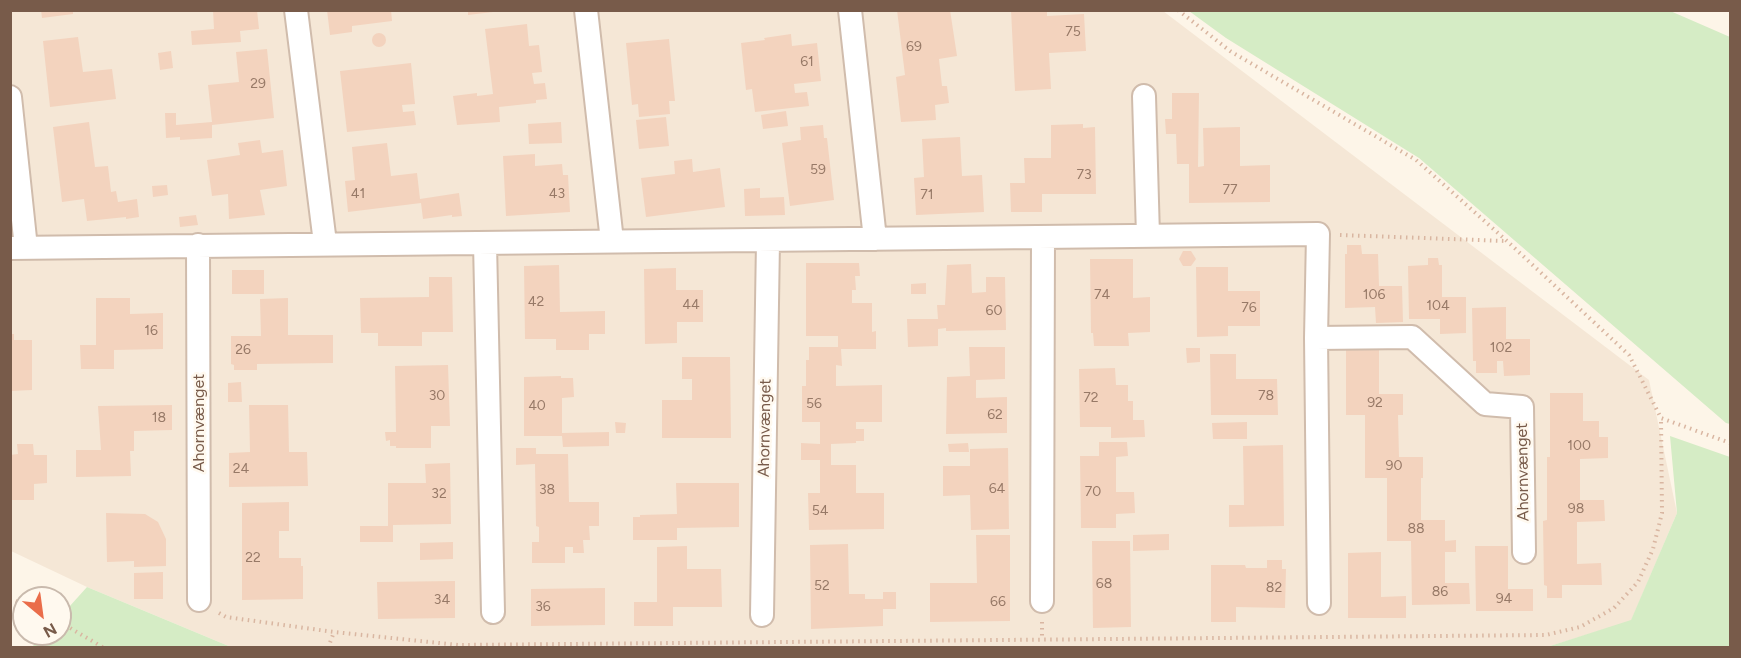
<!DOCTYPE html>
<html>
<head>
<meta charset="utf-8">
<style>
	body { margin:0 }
	#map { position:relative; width:1741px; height:658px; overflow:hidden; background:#fdf5e8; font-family:Figtree,sans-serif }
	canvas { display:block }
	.frame { position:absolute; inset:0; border:12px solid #785b4a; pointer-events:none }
	.north { position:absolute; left:12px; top:586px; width:60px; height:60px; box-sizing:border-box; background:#fff9ef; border:2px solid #c9baad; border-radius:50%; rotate:151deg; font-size:16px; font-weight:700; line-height:24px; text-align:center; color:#785b4a }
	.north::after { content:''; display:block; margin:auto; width:21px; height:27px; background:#ea6d4a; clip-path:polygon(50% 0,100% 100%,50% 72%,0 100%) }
</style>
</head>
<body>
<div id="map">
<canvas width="1741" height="658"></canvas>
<div class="frame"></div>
<div class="north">N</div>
</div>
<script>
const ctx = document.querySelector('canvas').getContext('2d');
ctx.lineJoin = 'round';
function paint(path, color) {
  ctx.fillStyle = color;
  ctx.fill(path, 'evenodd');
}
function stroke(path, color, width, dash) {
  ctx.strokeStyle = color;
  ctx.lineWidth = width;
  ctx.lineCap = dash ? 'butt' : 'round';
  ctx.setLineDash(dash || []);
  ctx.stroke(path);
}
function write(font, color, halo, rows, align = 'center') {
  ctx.font = font + ' Figtree,sans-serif';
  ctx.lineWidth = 5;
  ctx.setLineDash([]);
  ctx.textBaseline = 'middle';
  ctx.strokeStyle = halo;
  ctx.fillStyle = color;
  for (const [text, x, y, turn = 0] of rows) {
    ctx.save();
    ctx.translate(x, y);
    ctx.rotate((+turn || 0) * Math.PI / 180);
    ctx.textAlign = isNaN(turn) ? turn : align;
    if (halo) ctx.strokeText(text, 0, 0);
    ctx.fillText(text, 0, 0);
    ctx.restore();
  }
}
paint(new Path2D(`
	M10,11H1163L1649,380L1677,513L1631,621L1547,647H231L87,587L11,551Z`), '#f5e7d6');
paint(new Path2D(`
	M1668,10L1730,37V424L1726,423L1419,158L1226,38L1189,11Z
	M1670,436L1730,457V647H1547L1631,620L1677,513Z
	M87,587L231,647H32L44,634H60V617Z`), '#d5ecc5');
paint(new Path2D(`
	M41,10H73V14L42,18Z
	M213,10H257L259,29L240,31L241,42L192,45L191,31L214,29Z
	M327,10H391L392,21L352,26V32L330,35Z
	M468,10H493V12L468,15Z
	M897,10H950L957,56L939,59L942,86H947L949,103L935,105L936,120L901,122L896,77L905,75Z
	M1011,10H1047V16L1084,14L1086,51L1049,53L1051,89L1015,91Z
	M527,24L529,46L539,45L542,72L532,73L534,84L545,83L547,99L536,100V103L499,107L500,122L457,125L453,96L477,93V96L493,94L485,29Z
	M372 40a7 7 0 1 1 14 0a7 7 0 1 1-14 0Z
	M791,34L792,46L817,43L821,81L794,84L795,93L807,92L809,106L755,112L752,89L746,90L741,43L765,40L764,38Z
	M78,37L83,72L112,69L116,99L50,107L43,41Z
	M669,39L675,101H669L670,114L639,117L638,104L632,105L626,43Z
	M267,49L274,118L212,125V138L180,140V137L166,138L165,113H176V125L212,122L208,85L239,82L236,52Z
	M171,51L173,68L160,70L158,53Z
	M411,63L415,104L402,105L403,112L414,111L416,125L347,132L340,71Z
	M1172,93H1199L1198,167L1204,166L1203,128L1240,127V166L1270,165V202L1189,203V164H1177L1176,134H1166L1165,119H1172Z
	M786,111L788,126L763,129L761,115Z
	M666,117L669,146L639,149L636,120Z
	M89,122L95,167L108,166L111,192L116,191L118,202L137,199L139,217L126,219V217L87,221L84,199L62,202L53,127Z
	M561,122L562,143L529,144L528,124Z
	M1083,124V128L1095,127L1096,194H1042V212H1011L1010,183H1025L1024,158H1051V125Z
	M823,125L824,138H827L834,200L790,206L782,143L801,140L800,127Z
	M960,137L962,176L982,175L984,212L916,215L914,178L924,177L922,139Z
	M260,140L262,153L283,150L287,186L260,190L265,215L229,219L228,194L212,196L207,160L240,155L238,143Z
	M387,143L391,176L417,173L420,199L459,193L462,216L452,217V215L423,219L421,203L348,212L345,181L355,180L352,147Z
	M535,154V166L562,164L563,175H568L570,212L506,216L503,156Z
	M692,159L693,172L720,168L725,207L646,217L641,178L675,174L674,161Z
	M167,185L168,195L153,197L152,186Z
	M760,188V198L784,197L785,215L745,216L744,189Z
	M196,215L198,225L180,227L179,217Z
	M1347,245H1361L1362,254H1378L1379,286H1402L1403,322L1376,323L1375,307L1345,308V254H1347Z
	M1183,251H1191L1196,259L1191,266H1183L1179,259Z
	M1428,258H1438L1439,265H1442V297H1466V333L1440,334V319H1409L1408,266L1428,265Z
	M1090,259H1133V298L1150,297V332L1128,333L1129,346H1094L1093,333H1091Z
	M806,263H859L860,276H855L856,290H852V303H872V332L876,331V349H841L842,366L836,365V386L882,385V422H856V429H864V441H856V443L831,444V465H856V493H884V529L809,530L808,493H820V460H801V443L820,444V422H802V386H806V360H809V347H838V336H806Z
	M971,264L972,293L986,292V277H1005L1006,330L946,331V328L938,329V346L908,347L907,319H938L937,305H945L947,265Z
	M559,265L560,312L605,311V334H589V350H556V339H525L524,266Z
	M1196,267H1228V291H1260V326H1228V336L1197,337Z
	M676,268V290H703V322H677V343L645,344L644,269Z
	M232,270H264V294H232Z
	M429,277H452L453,332H422V346H378V333H361L360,298L429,297Z
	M926,283V294H911V284Z
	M96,298H130V314L163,313V349L114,350V369H81L80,345H96Z
	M288,298V335H333V363L257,364V370H234V365L231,364V336H261L260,299Z
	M1506,307V339H1530V375L1504,376L1503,361H1497V373H1476V361H1473L1472,308Z
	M10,334H14V340H32V390L10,391Z
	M969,347H1005V379L976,380V398L1007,397V433L946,434L947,377L970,376Z
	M1186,348H1200V362L1187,363Z
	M1346,350H1379V394H1403V415H1398L1399,457H1423V478H1421V520H1445V541L1456,540V552H1445V583H1469L1470,604L1412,605L1411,541H1387V478H1365V415H1346Z
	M1210,354H1236V379H1277L1278,415H1211Z
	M682,357H730L731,438H662V400H692V379H682Z
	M448,365L450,426H431V448H396V446H390V440L386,441L385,432H396L395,366Z
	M1115,368L1116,385H1128V401H1133V420H1144L1145,437L1111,438V427H1080L1079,369Z
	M561,376V378H573L574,397L562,398V433L609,432V446L563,447L562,436H524V377Z
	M241,382L242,402H228V383Z
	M1550,393H1583V421H1599V437H1608V458L1580,459V500H1604L1605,521L1577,522V564L1601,563L1602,585H1562V598H1547V586L1544,585L1543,521L1547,520V457H1550Z
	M172,405V430L134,431V451H130L131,476L76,477V450H101L98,406Z
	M249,405H288L289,452H307L308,486L229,487V453L250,452Z
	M615,422L626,423L625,433H616Z
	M1247,422V439H1213L1212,423Z
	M1099,442H1127L1128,456L1116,457V492H1134L1135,513L1116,514V528H1081L1080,456H1099Z
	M968,443L969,452H949L948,444Z
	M17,444H33L34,455H47V483L34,484V500H10V455L18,454Z
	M1283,445L1284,526L1229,527V505H1244L1243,446Z
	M516,448H536V454H568L569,502H599V526H589L590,540H583L584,553H573V547H565V563H532V542H539V527L536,526L535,464L516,465Z
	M1008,448L1009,529L971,530L970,495L943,496V466H970V449Z
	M450,463L451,524L393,525V542H360V526H388V483H426L425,464Z
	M676,483H739V527L677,528V540H633V517H640V515L677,514Z
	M289,502V531H279V558H301V566H303V599L242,600V503Z
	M106,513L145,514L158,522L166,539V566L134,567V561L107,562Z
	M1169,534V550L1133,551V535Z
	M976,535H1010V621L930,622V583H977Z
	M1092,541H1130L1131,627L1093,628Z
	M453,542V559L420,560V543Z
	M848,544L849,594H865V599H883V592H896V609H883V626L811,629L810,545Z
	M687,546V569H721L722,607H673V626H634V602H657V547Z
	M1475,546H1508V589H1533V611H1476Z
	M1381,552V597L1406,596V618H1348V553Z
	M1267,560H1282V569H1286L1285,608L1236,607V622H1211V565H1245L1246,568H1267Z
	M163,572V599H134V573Z
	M455,581V618L378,619L377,582Z
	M605,588V625L531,626V589Z`), '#f3d3be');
const street = new Path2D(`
	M296,10L325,243
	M586,10L612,241
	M850,10L875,239
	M1144,96L1148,236
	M10,97L26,248
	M485,243L493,612
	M198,245L199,600
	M10,248L1318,234L1316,338L1319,603
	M1316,338L1412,337L1485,404L1522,407L1524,552
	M1042,601L1043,237
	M762,615L768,241`);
stroke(street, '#d0bcac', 26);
stroke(new Path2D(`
	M1178,10L1230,51L1416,160L1507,241L1629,355L1661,418L1730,443
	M1340,235L1506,241
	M10,599L24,604
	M219,613L226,617L334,632L458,645L1546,635L1580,627L1614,608L1638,582L1653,549L1662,513L1661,418
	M60,622L104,648
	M1042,622V640
	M328,648L334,632`), '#d9b6a1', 4, [1.5, 4.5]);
stroke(street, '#fff', 22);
write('14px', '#977967', null, [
	["75",1073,32],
	["69",914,47],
	["61",807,62],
	["29",258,84],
	["59",818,170],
	["73",1084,175],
	["77",1230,190],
	["41",358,194],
	["43",557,194],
	["71",927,195],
	["74",1102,295],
	["106",1374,295],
	["42",536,302],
	["44",691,305],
	["104",1438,306],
	["76",1249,308],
	["60",994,311],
	["16",151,331],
	["102",1501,348],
	["26",243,350],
	["30",437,396],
	["78",1266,396],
	["72",1091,398],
	["92",1375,403],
	["56",814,404],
	["40",537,406],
	["62",995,415],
	["18",159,418],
	["100",1579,446],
	["90",1394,466],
	["24",241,469],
	["64",997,489],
	["38",547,490],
	["70",1093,492],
	["32",439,494],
	["98",1576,509],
	["54",820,511],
	["88",1416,529],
	["22",253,558],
	["68",1104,584],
	["52",822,586],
	["82",1274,588],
	["86",1440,592],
	["94",1504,599],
	["34",442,600],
	["66",998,602],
	["36",543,607]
]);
write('16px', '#785b4a', '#fff9ef', [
	["Ahornvænget",199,423,-90],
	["Ahornvænget",765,428,-89],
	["Ahornvænget",1523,472,-91]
]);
</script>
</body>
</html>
